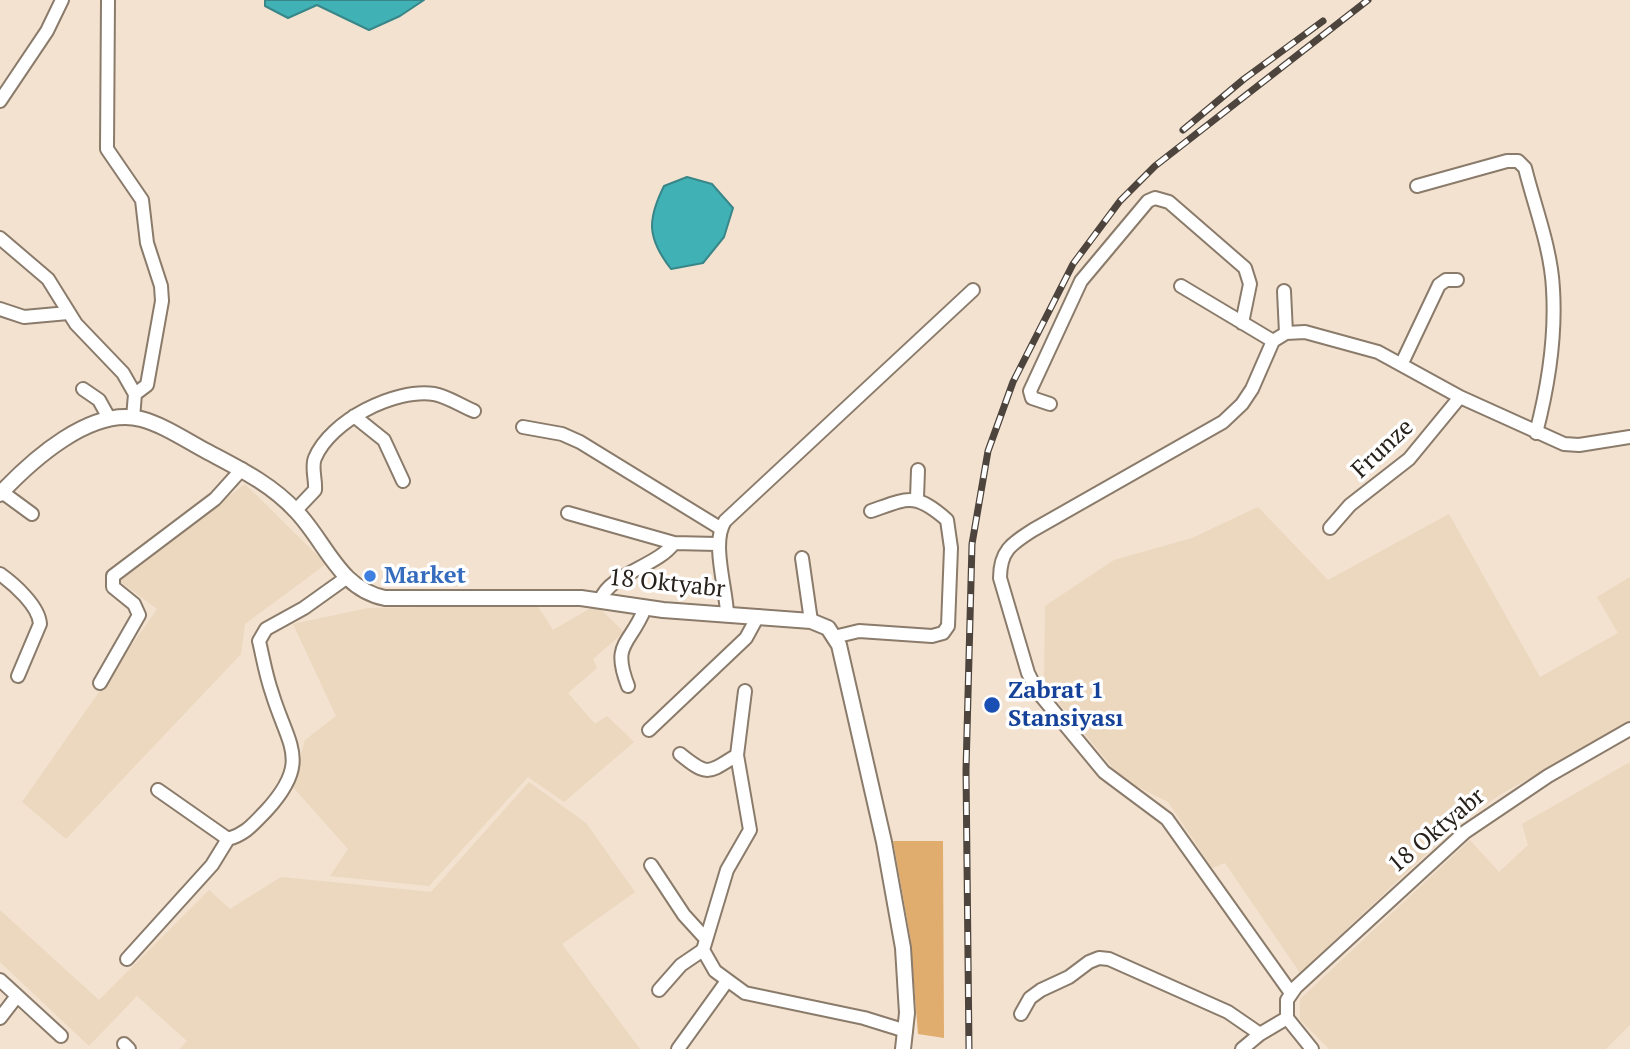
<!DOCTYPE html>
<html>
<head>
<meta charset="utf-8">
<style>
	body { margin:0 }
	canvas { display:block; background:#f3e2d0 }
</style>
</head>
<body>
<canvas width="1630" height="1049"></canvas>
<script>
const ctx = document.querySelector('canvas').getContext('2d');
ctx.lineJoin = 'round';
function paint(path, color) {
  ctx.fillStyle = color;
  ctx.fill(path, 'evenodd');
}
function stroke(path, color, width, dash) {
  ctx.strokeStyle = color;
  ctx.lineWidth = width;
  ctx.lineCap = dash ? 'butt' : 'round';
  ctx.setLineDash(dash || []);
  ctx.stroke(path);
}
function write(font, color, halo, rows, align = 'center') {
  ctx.font = font + ' "PT Serif",serif';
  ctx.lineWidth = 7;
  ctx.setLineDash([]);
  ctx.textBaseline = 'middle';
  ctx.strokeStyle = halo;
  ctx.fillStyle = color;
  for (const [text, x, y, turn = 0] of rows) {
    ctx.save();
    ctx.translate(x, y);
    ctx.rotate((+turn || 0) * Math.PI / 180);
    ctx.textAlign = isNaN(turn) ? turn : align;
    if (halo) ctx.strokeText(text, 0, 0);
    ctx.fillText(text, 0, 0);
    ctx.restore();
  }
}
paint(new Path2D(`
	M245,484L326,564L245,624L241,654L66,839L22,802L157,609L118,580Z
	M1258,507L1328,580L1449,514L1540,677L1618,633L1597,597L1630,577V722L1503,793L1461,821L1300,973L1225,863L1212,868L1168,802L1122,779L1044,685L1045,606L1114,560L1192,538Z
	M537,605L553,630L596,605L624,632L593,659L597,668L568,693L595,724L607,716L634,742L564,802L528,777L429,886L330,876L348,849L292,786L305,740L336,716L293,624L368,608Z
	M1630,762V1025L1606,1049H1329L1300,1020V999L1470,840L1499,872L1528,845L1522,824Z
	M529,782L586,823L635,892L562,944L640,1049H180L187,1041L137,996L89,1046L0,962V910L99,1000L209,890L230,909L281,877L431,892Z`), '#ecd7bf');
paint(new Path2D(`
	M893,841H943L944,1038L918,1034L910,936Z`), '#e1ad6e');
const water = new Path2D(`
	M265,0H424L400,16L369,30L317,5L288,18L265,6Z
	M687,177L712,184L733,208L724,237L703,263L671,269C647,238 647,220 664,186Z`);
paint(water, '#40b2b6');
stroke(water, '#388688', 2);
const minor = new Path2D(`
	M108,0L107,149L142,200L147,243L161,286L162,301L147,385L135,394
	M0,101L47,31L62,0
	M1417,186L1507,161H1518L1525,168C1535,208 1551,248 1553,289C1556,337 1548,387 1536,433
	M0,238L48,279L76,324L123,373L135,394L133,418
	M1181,286L1273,341
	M1284,291L1286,333
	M0,309L24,317L68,313
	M1402,363L1439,285L1446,280H1457
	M83,389L99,400L109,418
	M1050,404L1032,398L1030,391L1081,281L1148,201L1155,198L1169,202L1245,268L1250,284L1242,323
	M354,416L384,440L403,481
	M523,427L562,434L580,442L720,528
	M2,492L32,514
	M917,498L918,470
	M296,510L315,490C316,480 311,467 315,458C330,421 395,388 434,394C447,396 461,406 474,411
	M568,513L674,543L717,544
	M1330,528L1350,505L1409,459L1460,397
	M802,558L811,621
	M0,574C14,584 39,606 40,624L18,676
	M601,599C610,574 658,566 674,543
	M727,613C726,587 711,542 725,521L973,290
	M834,637L859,631L932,636L943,633L948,626L951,548L947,520C915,492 908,498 871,511
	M100,683L139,615L134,604L113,587V576L215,499L242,469
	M628,686C611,642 630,646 645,608
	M745,691L737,755L750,830L727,870L703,950L715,971L745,993L864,1018L906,1031
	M649,730L746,638L758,616
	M680,754C708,777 708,773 737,755
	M158,790L228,839
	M651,865L684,915L705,938
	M127,959L212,865L228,839C246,834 253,824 266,811C312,761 288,746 272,693C266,676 263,658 259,641L266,629L304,608L346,578
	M0,980L61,1036
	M659,990L681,965L703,950
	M1291,993L1167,819L1104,772L1037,691L1028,673L1000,578C1000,551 1011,544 1033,530L1223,422L1242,404L1252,389L1273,341L1286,333L1305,332L1378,352L1460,397L1564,444L1579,445L1630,437
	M1021,1014L1030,998L1041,990L1069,977L1089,962L1099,958L1109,959L1228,1012L1260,1034
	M0,1018L17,996
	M124,1044L129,1049
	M678,1049L727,981
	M1242,1049L1260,1034L1287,1018
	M1312,1049L1287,1018V1000L1296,987L1465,832L1548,776L1630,729`);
const tertiary = new Path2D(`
	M0,494C31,461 91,406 141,419C164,425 187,441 208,452C240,469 271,484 296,511C326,542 339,589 385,598H581L663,610L811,621L828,628L839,645L884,842L903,948L907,1013L903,1049`);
stroke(minor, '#8a7b6b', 16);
stroke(tertiary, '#8a7b6b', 18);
stroke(minor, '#fff', 12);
stroke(tertiary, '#fff', 14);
const rail = new Path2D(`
	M1183,130L1244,79L1323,21
	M969,1049L966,770L972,544L988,451L1013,382L1073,264L1120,201L1155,166L1368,0`);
stroke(rail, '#4d453d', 7);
stroke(rail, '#fff', 4.5, [13]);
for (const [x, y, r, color] of [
	[370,576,7,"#3f7fe0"],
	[992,705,9,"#1a4fb4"]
]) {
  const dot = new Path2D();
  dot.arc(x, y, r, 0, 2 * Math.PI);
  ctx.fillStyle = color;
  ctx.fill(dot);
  stroke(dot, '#fff', 2.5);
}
write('24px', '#27211b', '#fff', [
	["Frunze",1383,449,-43],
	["18 Oktyabr",667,584,6],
	["18 Oktyabr",1437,831,-40]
]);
write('bold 24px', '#366cbe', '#fff', [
	["Market",384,576]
], 'left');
write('bold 24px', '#164399', '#fff', [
	["Zabrat 1",1008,691],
	["Stansiyası",1008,719]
], 'left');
</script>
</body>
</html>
